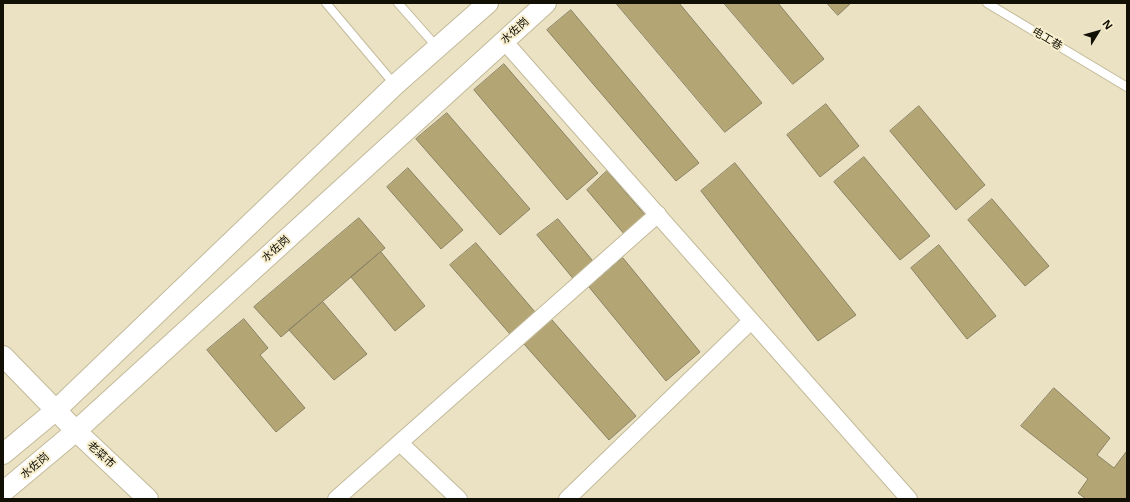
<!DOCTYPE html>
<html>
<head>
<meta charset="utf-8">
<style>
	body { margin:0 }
	#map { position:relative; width:1130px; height:502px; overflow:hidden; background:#eae2c2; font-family:"Open Sans",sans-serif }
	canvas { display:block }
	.frame { position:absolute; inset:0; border:4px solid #120f05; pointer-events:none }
	.north { position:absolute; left:1078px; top:12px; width:40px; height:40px; -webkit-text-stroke:3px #f8efcf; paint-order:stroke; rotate:53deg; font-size:11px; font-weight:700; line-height:16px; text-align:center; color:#120f05 }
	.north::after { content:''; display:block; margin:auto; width:14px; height:18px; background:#120f05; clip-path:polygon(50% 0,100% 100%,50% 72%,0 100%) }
</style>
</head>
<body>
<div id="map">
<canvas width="1130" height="502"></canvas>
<div class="frame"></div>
<div class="north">N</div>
</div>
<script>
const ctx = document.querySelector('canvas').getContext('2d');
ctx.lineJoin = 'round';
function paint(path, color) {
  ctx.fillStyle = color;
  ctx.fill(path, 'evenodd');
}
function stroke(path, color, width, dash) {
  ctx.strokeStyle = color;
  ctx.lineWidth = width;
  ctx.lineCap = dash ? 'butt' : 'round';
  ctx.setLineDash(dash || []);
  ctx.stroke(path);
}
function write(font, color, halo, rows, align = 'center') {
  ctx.font = font + ' "Open Sans","Noto Sans SC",sans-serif';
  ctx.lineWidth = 4;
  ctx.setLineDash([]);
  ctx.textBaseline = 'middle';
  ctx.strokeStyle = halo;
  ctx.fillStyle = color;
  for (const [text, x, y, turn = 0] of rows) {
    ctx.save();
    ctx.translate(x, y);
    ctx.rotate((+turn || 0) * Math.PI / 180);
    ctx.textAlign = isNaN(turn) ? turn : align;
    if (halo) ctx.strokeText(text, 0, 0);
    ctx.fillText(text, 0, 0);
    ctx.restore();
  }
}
const building = new Path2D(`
	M616,3H679L762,103L725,132Z
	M724,3H778L824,59L793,84Z
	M827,3H851L838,15Z
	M571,10L699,163L676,181L547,30Z
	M504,64L598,173L567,200L474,90Z
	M826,104L859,146L820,177L787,135Z
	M919,106L985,185L956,210L890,131Z
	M447,113L530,209L500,235L416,139Z
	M864,157L930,236L900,260L834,182Z
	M735,163L856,315L818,341L701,191Z
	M408,168L463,230L441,249L387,187Z
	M607,171L646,216L625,235L587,190Z
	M992,199L1049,266L1025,286L968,220Z
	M359,218L385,248L281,337L254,307Z
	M558,219L597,266L576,282L537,235Z
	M476,243L535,312L510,334L450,265Z
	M939,245L996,316L967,339L911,268Z
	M381,252L425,306L395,331L351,277Z
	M623,258L700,352L666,381L589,287Z
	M323,302L367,354L334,380L289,330Z
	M244,319L268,348L260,355L305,408L276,432L207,350Z
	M552,320L636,416L609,440L524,344Z
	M1054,388L1110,438L1097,455L1114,468L1126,452L1127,453V497L1125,499H1086L1078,493L1088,479L1021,426Z`);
paint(building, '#b3a674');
stroke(building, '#888163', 1);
const service = new Path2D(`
	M326,3L395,85
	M398,3L437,47
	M987,3L1127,87`);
const minor = new Path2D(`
	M504,41L909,499
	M400,443L459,499
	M336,499L658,214
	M567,499L751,321`);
const tertiary = new Path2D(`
	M3,356L76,431L148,499
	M3,454L56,410L395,85L488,3
	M3,492L76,431L546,3`);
stroke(service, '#c3ba9b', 10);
stroke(minor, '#c3ba9b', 18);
stroke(tertiary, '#c3ba9b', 22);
stroke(service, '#fff', 8);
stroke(minor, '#fff', 16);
stroke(tertiary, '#fff', 20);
write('11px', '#120f05', '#f8efcf', [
	["水佐岗",515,31,-42],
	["电工巷",1047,39,31],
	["水佐岗",276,249,-42],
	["老菜市",101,455,43],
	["水佐岗",35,466,-40]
]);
</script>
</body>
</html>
